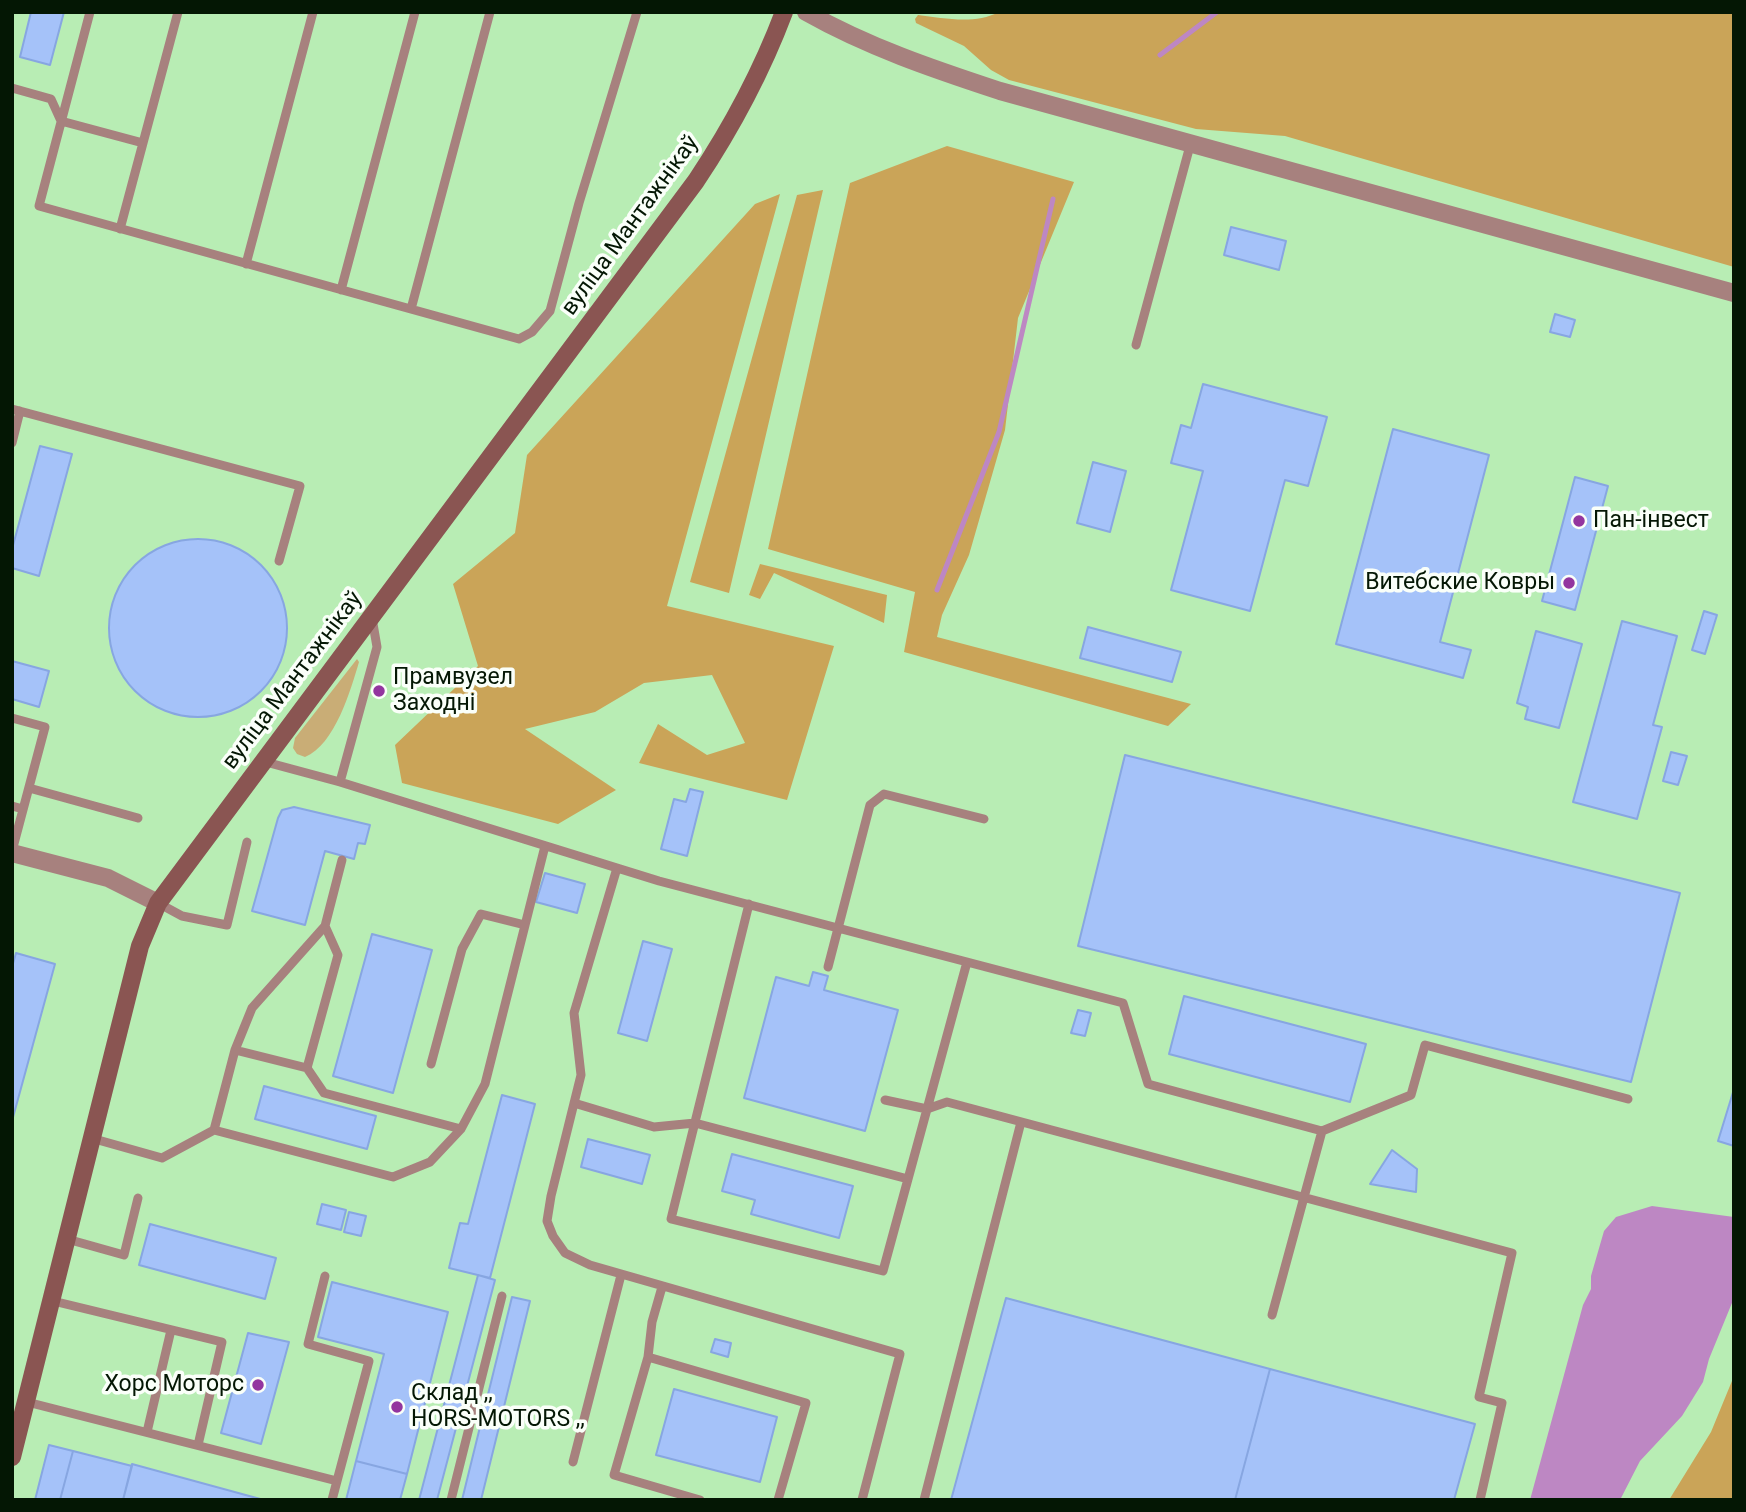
<!DOCTYPE html>
<html>
<head>
<meta charset="utf-8">
<style>
	body { margin:0 }
	#map { position:relative; width:1746px; height:1512px; overflow:hidden; background:#b8edb4; font-family:Roboto,sans-serif }
	canvas { display:block }
	.frame { position:absolute; inset:0; border:14px solid #041704; pointer-events:none }
</style>
</head>
<body>
<div id="map">
<canvas width="1746" height="1512"></canvas>
<div class="frame"></div>
</div>
<script>
const ctx = document.querySelector('canvas').getContext('2d');
ctx.lineJoin = 'round';
function paint(path, color) {
  ctx.fillStyle = color;
  ctx.fill(path, 'evenodd');
}
function stroke(path, color, width, dash) {
  ctx.strokeStyle = color;
  ctx.lineWidth = width;
  ctx.lineCap = dash ? 'butt' : 'round';
  ctx.setLineDash(dash || []);
  ctx.stroke(path);
}
function write(font, color, halo, rows, align = 'center') {
  ctx.font = font + ' Roboto,sans-serif';
  ctx.lineWidth = 7;
  ctx.setLineDash([]);
  ctx.textBaseline = 'middle';
  ctx.strokeStyle = halo;
  ctx.fillStyle = color;
  for (const [text, x, y, turn = 0] of rows) {
    ctx.save();
    ctx.translate(x, y);
    ctx.rotate((+turn || 0) * Math.PI / 180);
    ctx.textAlign = isNaN(turn) ? turn : align;
    if (halo) ctx.strokeText(text, 0, 0);
    ctx.fillText(text, 0, 0);
    ctx.restore();
  }
}
paint(new Path2D(`
	M357,659L359,662C351,689 335,745 305,757L297,754L293,748L295,738Z`), '#c9ad76');
paint(new Path2D(`
	M999,12H1734V267L1285,136L1196,129L1009,80L991,70L964,46L916,23L915,19L918,15C944,18 974,25 999,12Z
	M947,146L1074,182L1018,318L1005,430L969,555L942,615L937,637L1191,704L1168,726L904,652L915,592L768,549L850,183Z
	M823,190L729,593L690,582L797,195Z
	M780,194L667,606L834,646L787,800L639,763L658,724L707,755L745,743L712,675L644,683L595,712L525,729L616,790L558,824L402,783L395,745L478,666L453,584L515,533L527,455L755,204Z
	M760,564L887,595L884,623L774,573L760,599L749,595Z
	M1734,1376V1500H1669L1711,1432Z`), '#caa458');
paint(new Path2D(`
	M1652,1206L1734,1217V1298L1709,1359L1703,1382L1682,1416L1640,1461L1620,1500H1530L1583,1305L1591,1289V1276L1604,1231L1616,1217Z`), '#bd87c3');
stroke(new Path2D(`
	M1160,55L1217,12
	M937,590L999,432L1053,199`), '#bd87c3', 5);
const building = new Path2D(`
	M31,12H64L50,65L20,57Z
	M1231,227L1286,241L1279,270L1224,255Z
	M1555,314L1575,320L1570,337L1550,332Z
	M1203,384L1327,417L1308,486L1285,480L1250,611L1171,590L1203,471L1171,463L1181,425L1191,428Z
	M1393,429L1489,455L1440,642L1471,650L1463,678L1336,644Z
	M40,446L72,454L39,576L12,568V549Z
	M1093,462L1126,471L1110,532L1077,523Z
	M1575,477L1608,486L1575,610L1542,601Z
	M109 628a89 89 0 1 1 178 0a89 89 0 1 1-178 0Z
	M1704,611L1717,615L1705,654L1692,650Z
	M1622,621L1677,636L1653,725L1662,727L1637,819L1573,802Z
	M1088,627L1181,652L1172,682L1080,658Z
	M1536,631L1582,644L1559,728L1525,719L1528,707L1517,703Z
	M12,661L49,671L39,707L12,699Z
	M1671,752L1687,756L1678,785L1663,781Z
	M1125,755L1680,893L1631,1082L1078,946Z
	M690,789L703,792L687,856L661,849L674,799L686,802Z
	M294,807L370,825L365,844L358,843L354,859L325,851L305,925L252,911L278,818L282,810Z
	M545,873L585,884L577,913L536,902Z
	M372,934L432,950L393,1093L333,1076Z
	M643,941L672,949L647,1041L618,1033Z
	M16,953L55,964L12,1121V967Z
	M813,972L828,976L824,990L898,1010L865,1131L744,1098L776,977L809,986Z
	M1184,996L1366,1044L1350,1102L1169,1054Z
	M1078,1010L1091,1013L1085,1036L1071,1033Z
	M264,1086L376,1116L367,1149L255,1119Z
	M1734,1089V1146L1718,1141Z
	M502,1095L535,1104L490,1278L449,1268L460,1223L468,1224Z
	M588,1139L650,1155L642,1184L581,1167Z
	M1392,1150L1417,1169L1416,1192L1370,1184Z
	M732,1154L853,1186L839,1238L751,1214L755,1200L722,1191Z
	M322,1204L346,1210L341,1230L317,1224Z
	M349,1212L366,1216L361,1236L344,1232Z
	M150,1224L276,1258L265,1299L139,1265Z
	M478,1275L495,1280L437,1500H419Z
	M332,1282L448,1312L407,1474L356,1461L384,1354L318,1337Z
	M512,1297L530,1301L481,1500H462Z
	M1006,1298L1270,1369L1235,1500H951Z
	M248,1333L289,1342L261,1444L221,1433Z
	M715,1339L731,1343L728,1357L711,1352Z
	M1270,1369L1475,1424L1454,1500H1235Z
	M674,1389L777,1417L760,1482L656,1455Z
	M49,1445L73,1451L60,1500H35Z
	M73,1451L132,1466L123,1500H60Z
	M356,1461L407,1474L400,1500H346Z
	M132,1464L264,1500H123Z`);
paint(building, '#a5c2f9');
stroke(building, '#87a6e1', 2);
stroke(new Path2D(`
	M90,12L39,206L519,339L532,332L550,311L579,203L637,12
	M12,88L51,99L61,121L143,143
	M120,229L178,12
	M246,264L313,12
	M341,290L415,12
	M411,309L490,12
	M1136,345L1191,142
	M12,409L300,486L279,561
	M12,443L20,411
	M12,718L45,727L12,851
	M262,761L340,782L659,881L1123,1003L1148,1084L1322,1131L1411,1095L1425,1045L1628,1099
	M340,782L377,647L372,618
	M29,788L138,818
	M12,806L23,809
	M342,860L325,926L252,1008L235,1050L214,1130L393,1177L430,1162L461,1129L485,1084L545,846
	M617,868L574,1013L581,1075L551,1196L547,1221L553,1236L565,1253L590,1265L900,1354L862,1500
	M158,903L182,916L227,925L247,842
	M749,904L671,1219L883,1271L967,962
	M325,926L338,955L307,1068L324,1093L461,1129
	M828,967L870,805L884,794L984,819
	M235,1050L307,1068
	M431,1064L462,949L481,914L525,925
	M885,1100L927,1109L947,1102L1512,1253L1479,1397L1502,1403L1480,1500
	M574,1103L654,1127L695,1123L908,1179
	M91,1138L162,1158L214,1130
	M67,1239L124,1255L138,1198
	M325,1276L308,1344L369,1361L337,1481
	M662,1287L652,1322L648,1357L614,1475L700,1500
	M53,1301L222,1342L198,1445
	M1272,1315L1322,1131
	M648,1357L806,1403L778,1500
	M27,1402L337,1481L332,1500
	M147,1432L171,1330
	M573,1462L621,1275
	M451,1500L502,1296
	M924,1500L1021,1122`), '#a7817e', 9);
stroke(new Path2D(`
	M806,12C868,47 933,69 1000,91L1734,293
	M12,853L108,878L158,903`), '#a7817e', 18);
stroke(new Path2D(`
	M12,1457L140,946L158,903L696,181C732,127 761,73 784,12`), '#8a5552', 18);
for (const [x, y, r, color] of [
	[1579,521,7,"#93359f"],
	[1569,583,7,"#93359f"],
	[379,691,7,"#93359f"],
	[258,1385,7,"#93359f"],
	[397,1407,7,"#93359f"]
]) {
  const dot = new Path2D();
  dot.arc(x, y, r, 0, 2 * Math.PI);
  ctx.fillStyle = color;
  ctx.fill(dot);
  stroke(dot, '#fafff9', 2.5);
}
write('23px', '#041704', '#fafff9', [
	["вуліца Мантажнікаў",631,226,-54],
	["вуліца Мантажнікаў",293,681,-53]
]);
write('23px', '#041704', '#fafff9', [
	["Пан-інвест",1593,521],
	["Витебские Ковры",1555,583,"right"],
	["Прамвузел",393,678],
	["Заходні",393,704],
	["Хорс Моторс",244,1385,"right"],
	["Склад ,,",411,1394],
	["HORS-MOTORS ,,",411,1420]
], 'left');
</script>
</body>
</html>
